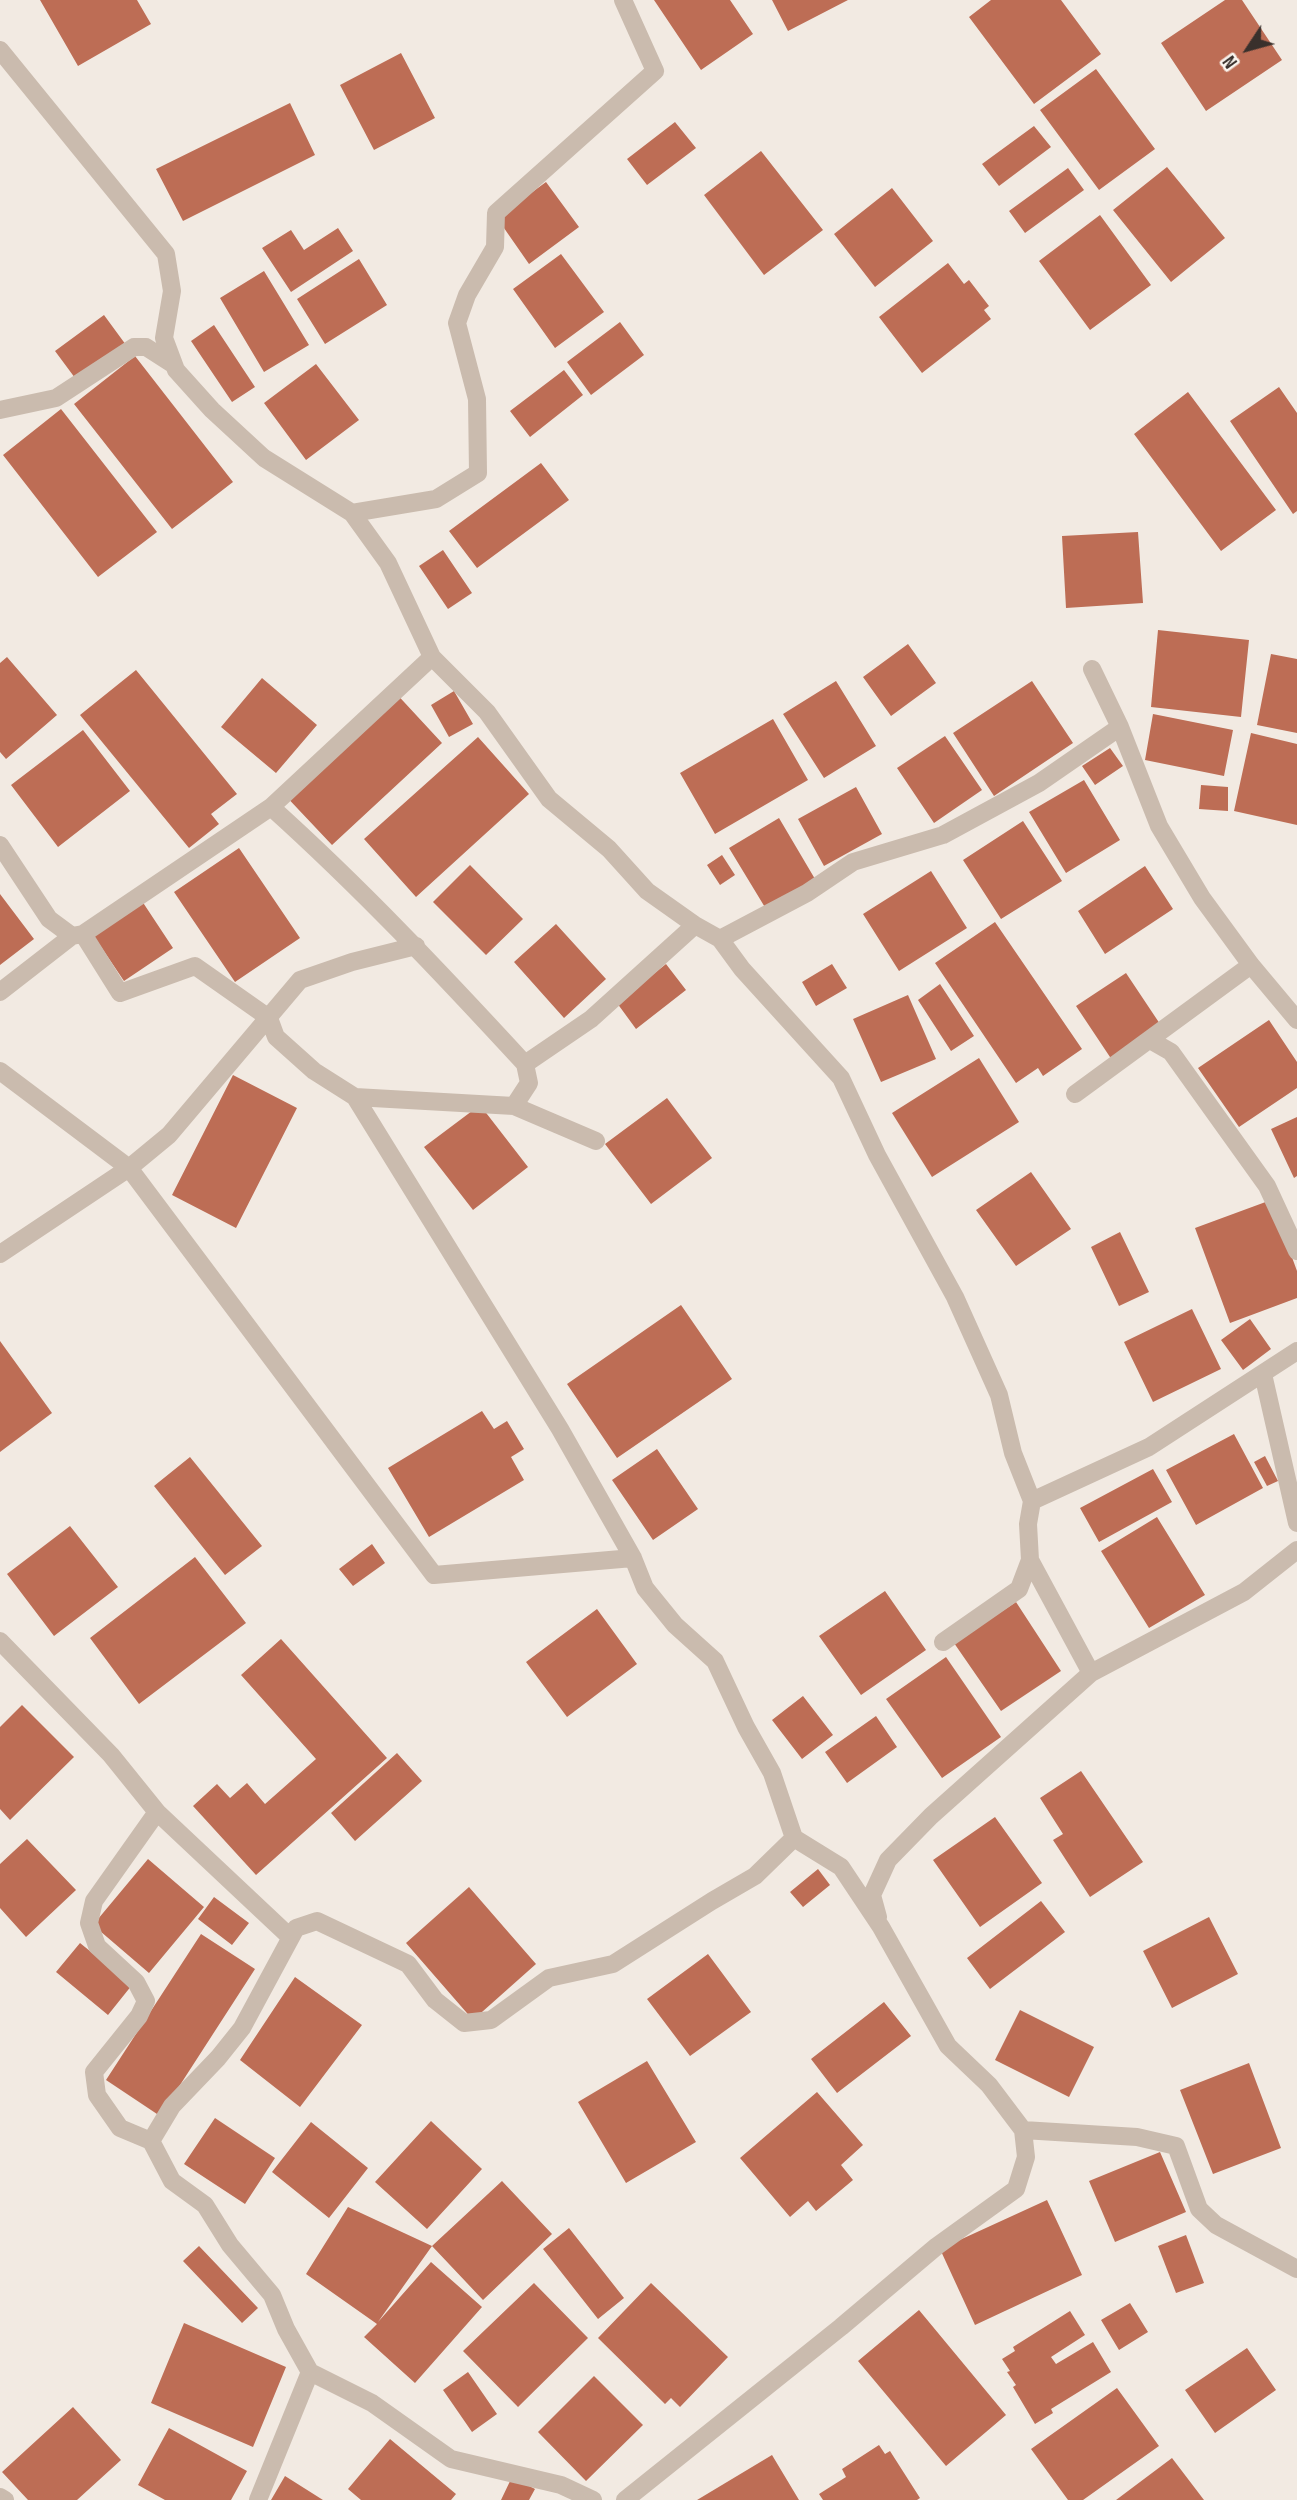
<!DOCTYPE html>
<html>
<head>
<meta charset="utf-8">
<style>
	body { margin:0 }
	#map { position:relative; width:1297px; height:2500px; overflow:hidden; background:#f2eae2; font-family:"Sofia Sans Condensed",sans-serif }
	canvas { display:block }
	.north { position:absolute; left:1213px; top:14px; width:70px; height:70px; -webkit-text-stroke:5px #faf5ef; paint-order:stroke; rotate:234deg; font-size:19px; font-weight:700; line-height:28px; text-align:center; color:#39302c }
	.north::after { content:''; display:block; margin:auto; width:24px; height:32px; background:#39302c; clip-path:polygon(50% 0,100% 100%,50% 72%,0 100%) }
</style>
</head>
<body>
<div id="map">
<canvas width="1297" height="2500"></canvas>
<div class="north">N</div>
</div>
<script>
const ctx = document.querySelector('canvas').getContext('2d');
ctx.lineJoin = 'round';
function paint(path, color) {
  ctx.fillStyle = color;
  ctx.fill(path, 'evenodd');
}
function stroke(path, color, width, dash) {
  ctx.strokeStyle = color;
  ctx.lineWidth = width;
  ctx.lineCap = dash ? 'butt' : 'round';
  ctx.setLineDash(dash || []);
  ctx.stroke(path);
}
paint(new Path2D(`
	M40,0H137L151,24L78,66Z
	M654,0H730L753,34L701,70Z
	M772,0H848L788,31Z
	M991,0H1061L1101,54L1034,104L969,17Z
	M1225,0H1242L1282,60L1206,111L1161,43Z
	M401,53L435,118L374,150L340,85Z
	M1096,69L1155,149L1099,190L1040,110Z
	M290,103L315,155L183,221L156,169Z
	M675,122L696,148L647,185L627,159Z
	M1034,126L1051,147L999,186L982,164Z
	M761,151L823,230L764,275L704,195Z
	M1167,167L1225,238L1171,282L1113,210Z
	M1068,168L1084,190L1025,233L1009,211Z
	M546,182L579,227L529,264L497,218Z
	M892,188L933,241L875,287L834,234Z
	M1100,215L1151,285L1090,330L1039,261Z
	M338,228L353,251L291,292L262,248L291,230L304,250Z
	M561,254L604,312L555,348L513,289Z
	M359,259L387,305L325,344L297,299Z
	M948,263L964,284L969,280L989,306L984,310L991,319L922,373L879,317Z
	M264,271L309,345L264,372L220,298Z
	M104,315L126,345L78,382L55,351Z
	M620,322L644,355L591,395L567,362Z
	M214,325L255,387L232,402L191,341Z
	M135,356L233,482L172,529L74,404Z
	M316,364L359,420L306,460L264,403Z
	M564,370L583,395L530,437L510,411Z
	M1279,387L1297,413V511L1293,514L1230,421Z
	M1188,392L1276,510L1221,551L1134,434Z
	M61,409L157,532L98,577L3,455Z
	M541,463L569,500L477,568L449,531Z
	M1138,532L1143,603L1066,608L1062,536Z
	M443,550L472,593L448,609L419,566Z
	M1158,630L1249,640L1241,717L1151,707Z
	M908,644L936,683L891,716L863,677Z
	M1271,654L1297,659V733L1257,725Z
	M7,657L57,715L6,759L0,752V663Z
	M136,670L237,794L211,814L219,824L189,848L80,715Z
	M262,678L317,725L276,773L221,727Z
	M836,681L876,746L824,778L783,714Z
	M1032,681L1073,743L994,796L953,733Z
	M392,689L442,743L332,845L281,791Z
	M454,691L473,724L449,737L431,705Z
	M1153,714L1233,730L1224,776L1145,760Z
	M773,719L808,780L715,834L680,773Z
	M83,730L130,791L58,847L11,785Z
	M1251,733L1297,744V825L1234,811Z
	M945,736L982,790L934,823L897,768Z
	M478,737L529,794L416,897L364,839Z
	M1110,748L1123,766L1095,785L1082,766Z
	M1084,780L1120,840L1066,873L1029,812Z
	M1201,785L1228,787V811L1199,809Z
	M856,787L882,834L824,866L798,819Z
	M779,818L815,879L766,909L729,848Z
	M1023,821L1062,881L1001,919L963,860Z
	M239,848L300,938L235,982L174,892Z
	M722,855L735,875L720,885L707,865Z
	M470,865L523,919L486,955L433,902Z
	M1145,866L1173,909L1105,954L1078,911Z
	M931,871L967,928L899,971L863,914Z
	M0,894L34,939L0,965Z
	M138,895L173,948L124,981L89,929Z
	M995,922L1082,1049L1043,1076L1038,1068L1016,1083L935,963Z
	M556,924L606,979L564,1018L514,962Z
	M666,964L686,990L636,1029L617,1003Z
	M832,964L847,988L816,1006L802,982Z
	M1126,973L1162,1027L1112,1060L1076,1006Z
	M940,984L974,1036L951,1051L918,1000Z
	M908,995L936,1059L881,1082L853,1019Z
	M1269,1020L1297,1062V1088L1239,1127L1198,1068Z
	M979,1058L1019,1122L932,1177L892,1113Z
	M233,1075L297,1108L236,1228L172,1195Z
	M667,1098L712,1158L651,1204L605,1144Z
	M480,1105L528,1167L473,1210L424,1147Z
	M1297,1117V1176L1294,1178L1271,1129Z
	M1031,1172L1071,1229L1016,1266L976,1210Z
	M1271,1200L1297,1271V1298L1230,1323L1195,1228Z
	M1120,1232L1149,1292L1119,1306L1091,1247Z
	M681,1305L732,1379L617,1458L567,1384Z
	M1192,1309L1221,1369L1153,1402L1124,1342Z
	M1250,1319L1271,1349L1243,1370L1221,1340Z
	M0,1341L52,1413L0,1452Z
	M482,1411L494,1429L507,1421L524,1449L511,1457L524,1480L429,1537L388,1468Z
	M1234,1434L1263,1488L1196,1525L1166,1470Z
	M657,1449L698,1509L653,1540L612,1480Z
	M1265,1456L1278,1481L1267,1486L1254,1462Z
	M190,1457L262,1546L225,1575L154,1486Z
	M1153,1469L1172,1502L1099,1542L1080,1508Z
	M1157,1517L1205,1595L1149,1628L1101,1551Z
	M70,1526L118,1587L54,1636L7,1574Z
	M372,1544L385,1563L353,1586L339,1569Z
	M195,1557L246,1623L139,1704L90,1638Z
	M885,1591L926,1650L861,1695L819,1636Z
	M1016,1602L1061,1671L1001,1711L954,1643Z
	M597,1609L637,1664L567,1717L526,1662Z
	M281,1639L387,1758L256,1875L193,1806L217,1784L230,1798L247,1783L265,1804L316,1759L241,1675Z
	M946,1657L1001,1737L942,1778L886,1699Z
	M803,1696L833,1735L802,1759L772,1720Z
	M22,1705L74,1757L10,1820L0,1809V1727Z
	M876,1716L897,1747L847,1783L825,1752Z
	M397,1753L422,1781L355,1841L331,1813Z
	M1081,1771L1143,1862L1090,1897L1053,1840L1063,1834L1040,1798Z
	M995,1817L1042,1883L980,1927L933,1860Z
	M27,1839L76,1890L26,1937L0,1908V1864Z
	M148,1859L204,1907L149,1973L93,1925Z
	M818,1869L830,1885L803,1907L790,1892Z
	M469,1887L536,1964L473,2020L406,1943Z
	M214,1897L249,1923L232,1945L198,1919Z
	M1041,1901L1065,1932L990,1989L967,1958Z
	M1209,1917L1238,1974L1172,2008L1143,1951Z
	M201,1934L255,1969L160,2116L106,2080Z
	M80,1943L132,1985L108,2015L56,1972Z
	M708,1954L751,2012L690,2056L647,1999Z
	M295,1977L362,2025L300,2107L240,2060Z
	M884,2002L911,2036L837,2093L811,2059Z
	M1020,2010L1094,2047L1069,2097L995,2060Z
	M647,2061L696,2142L626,2183L578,2102Z
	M1249,2063L1281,2148L1213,2174L1180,2090Z
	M817,2092L863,2145L841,2165L853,2180L816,2211L808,2201L790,2217L740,2158Z
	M215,2118L275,2158L245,2204L184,2164Z
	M431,2121L482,2169L427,2229L375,2182Z
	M311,2122L368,2168L329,2218L272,2172Z
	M1160,2152L1186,2212L1115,2242L1089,2181Z
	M502,2181L552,2234L483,2300L432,2246Z
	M1047,2200L1082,2275L975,2325L940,2249Z
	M348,2207L432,2246L378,2322L431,2262L482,2307L415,2383L364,2337L377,2324L306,2274Z
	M569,2228L624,2298L598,2319L543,2249Z
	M1186,2235L1204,2283L1176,2293L1158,2246Z
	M199,2246L258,2308L242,2323L183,2261Z
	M534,2283L588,2338L518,2407L463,2351Z
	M651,2283L728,2357L680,2407L671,2398L665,2404L598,2338Z
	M1130,2303L1148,2332L1119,2350L1101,2320Z
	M919,2310L1006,2415L946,2466L858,2361Z
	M1070,2311L1085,2335L1051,2357L1056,2364L1093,2342L1111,2372L1051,2409L1053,2413L1035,2424L1013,2387L1016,2385L1007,2372L1010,2371L1002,2359L1015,2351L1013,2347Z
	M184,2323L286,2367L253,2447L151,2403Z
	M1247,2348L1276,2390L1215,2433L1185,2390Z
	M468,2372L497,2414L472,2432L443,2390Z
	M594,2376L643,2425L586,2481L538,2432Z
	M1117,2388L1159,2446L1083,2500H1068L1031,2449Z
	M73,2407L121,2460L77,2500H28L2,2472Z
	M169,2428L247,2471L231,2500H165L138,2485Z
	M390,2439L456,2494L451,2500H361L348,2489Z
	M879,2445L885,2454L890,2451L920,2498L917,2500H823L819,2494L846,2477L842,2469Z
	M772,2455L799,2500H697Z
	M1172,2458L1204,2500H1116Z
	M285,2476L323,2500H271Z
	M512,2477L535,2489L529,2500H501Z`), '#bd6d55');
stroke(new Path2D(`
	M0,50L166,254L172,291L164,338L176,370L212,410L264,458L352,513L388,563L432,657L487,712L549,799L609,849L647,891L695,925L720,939L742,969L841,1078L877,1155L955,1297L999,1395L1013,1453L1032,1501L1028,1524L1030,1560L1091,1673
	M0,410L56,398L134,347H146L174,365
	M352,513L436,499L478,473L477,399L457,323L467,295L495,247L496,213L655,71L623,0
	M1092,669L1120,727L1159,826L1202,898L1251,965L1297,1020
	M271,807C361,888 443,975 525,1064L529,1083L514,1106
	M0,845L49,919L72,936L83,934L120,993L195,966L269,1018L276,1037L314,1071L355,1097L560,1429L633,1558L645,1588L675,1625L715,1661L746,1727L772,1773L794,1838L841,1867L881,1927L948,2046L989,2085L1023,2130L1026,2157L1016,2189L937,2246L841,2327L625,2500
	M83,934L271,807L432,657
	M720,939L807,893L853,862L943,835L1039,783L1120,727
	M0,992L72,936
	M1150,1040L1171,1052L1267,1186L1297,1251
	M525,1064L591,1019L695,925
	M0,1071L129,1168L434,1575L633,1558
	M1075,1094L1251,965
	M355,1097L514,1106L596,1141
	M0,1254L129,1168L169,1135L300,980L352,962L416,946
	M1263,1374L1297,1523
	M1032,1501L1149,1447L1297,1351
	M0,1641L111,1755L157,1812L94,1901L89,1923L97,1946L136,1982L146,2001L139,2016L94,2072L97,2095L120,2128L151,2141L172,2181L205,2205L230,2245L272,2295L286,2329L310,2372L372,2403L451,2459L561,2485L593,2500
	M943,1642L1019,1589L1030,1560
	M157,1812L290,1937
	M878,1917L872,1895L888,1860L931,1816L1091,1673L1244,1592L1297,1550
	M1023,2130L1137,2137L1176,2146L1199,2209L1216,2225L1297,2269
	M151,2141L172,2106L218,2058L242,2028L296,1928L317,1921L408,1964L435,2000L464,2023L491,2020L549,1978L613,1964L712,1901L755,1876L794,1838
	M0,2497L5,2500
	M258,2500L310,2372`), '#cabbae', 18);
</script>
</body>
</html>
